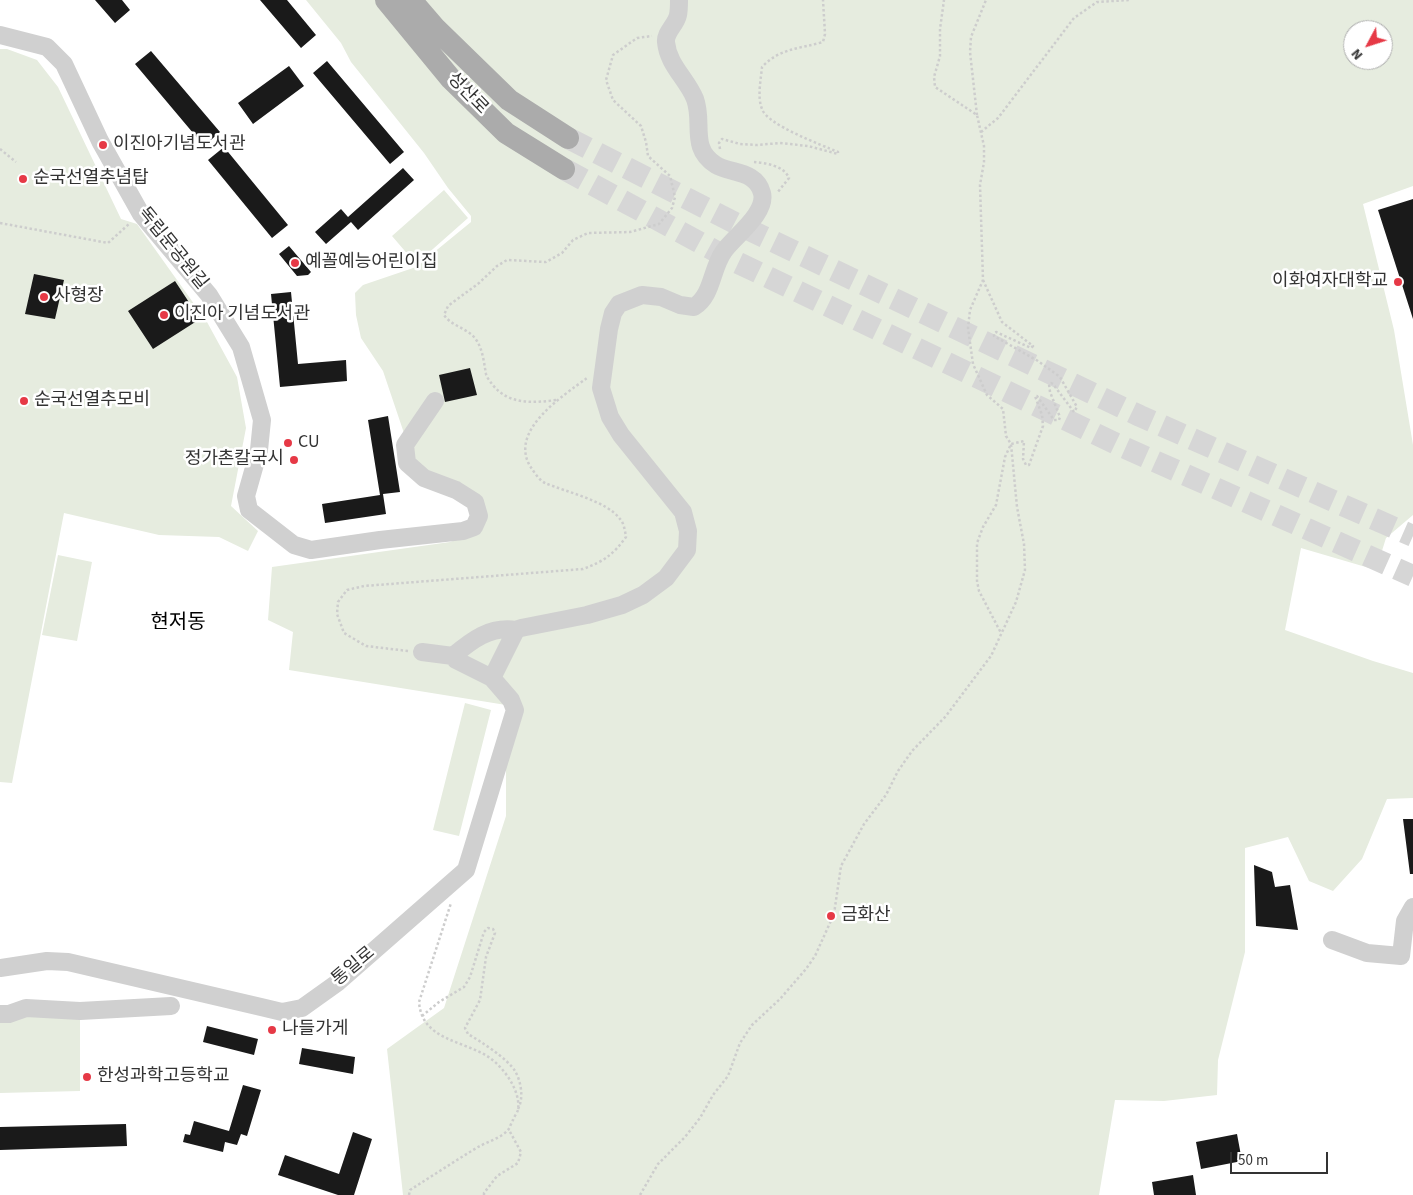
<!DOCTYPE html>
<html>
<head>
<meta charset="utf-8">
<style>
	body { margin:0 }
	#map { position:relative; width:1413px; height:1195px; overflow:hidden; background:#fff; font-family:"Source Sans 3",sans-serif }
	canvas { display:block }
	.north { position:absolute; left:1343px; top:20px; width:50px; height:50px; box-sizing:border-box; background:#fff; border:1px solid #adadad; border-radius:50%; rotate:230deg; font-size:14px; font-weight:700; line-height:20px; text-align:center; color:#333 }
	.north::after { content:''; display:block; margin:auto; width:18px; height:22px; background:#e63946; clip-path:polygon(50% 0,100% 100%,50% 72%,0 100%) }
	.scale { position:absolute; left:1230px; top:1152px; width:98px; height:22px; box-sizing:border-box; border:2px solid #333; border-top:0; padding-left:6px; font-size:15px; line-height:18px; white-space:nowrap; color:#333; -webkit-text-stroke:4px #fff; paint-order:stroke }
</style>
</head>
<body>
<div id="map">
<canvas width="1413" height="1195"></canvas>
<div class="north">N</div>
<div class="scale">50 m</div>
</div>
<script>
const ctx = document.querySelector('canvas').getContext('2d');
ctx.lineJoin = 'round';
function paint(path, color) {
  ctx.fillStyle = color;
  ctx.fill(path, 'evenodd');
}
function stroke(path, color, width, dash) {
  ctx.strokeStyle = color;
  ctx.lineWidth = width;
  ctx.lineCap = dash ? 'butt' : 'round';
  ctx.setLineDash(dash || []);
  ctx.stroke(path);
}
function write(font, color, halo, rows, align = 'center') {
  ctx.font = font + ' "Source Sans 3","Noto Sans KR",sans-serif';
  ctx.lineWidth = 5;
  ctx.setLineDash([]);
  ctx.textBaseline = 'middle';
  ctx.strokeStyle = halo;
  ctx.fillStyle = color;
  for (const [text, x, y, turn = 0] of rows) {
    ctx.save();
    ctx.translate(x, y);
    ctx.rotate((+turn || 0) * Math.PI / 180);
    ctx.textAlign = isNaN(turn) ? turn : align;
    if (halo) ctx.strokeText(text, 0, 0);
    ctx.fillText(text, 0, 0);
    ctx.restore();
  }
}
paint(new Path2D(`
	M306,0H1413V186L1363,204L1394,330L1413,445V515L1386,538L1376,570L1301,548L1285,630L1373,661L1413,673V798L1387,799L1362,859L1333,891L1309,881L1288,837L1245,848V952L1218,1060L1217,1095L1164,1101L1115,1100L1099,1195H403L387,1049L444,1008L506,816V705L289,670L293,632L268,620L272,567L450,542L479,531L485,520L412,462L408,445L383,371L361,338L356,315L355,293L363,285L416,267L471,222V216L448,188L424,153L351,62L341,43ZM1353,30H1383V60H1353Z
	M0,49H7L37,60L58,87L121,219L137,224L207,322L237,377L246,428L231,506L258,531L248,551L219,537L159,535L64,513L12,783L0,782Z
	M444,190L468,218L416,264L392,236Z
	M58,555L92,562L77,641L42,635Z
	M465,703L491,710L459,836L433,830Z
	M80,1011V1091L0,1093V1014Z`), '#e6ecdf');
paint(new Path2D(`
	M95,0H122L130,10L115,23Z
	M260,0H287L316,35L301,48Z
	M151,51L220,132L204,146L135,64Z
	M327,61L404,152L390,164L313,73Z
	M289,66L304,86L253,124L238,103Z
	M224,147L288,225L272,238L208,160Z
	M403,168L414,180L358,230L351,222L326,244L315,232L341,209L348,217Z
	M1413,199V319L1378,210Z
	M289,246L311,272L308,275L297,276L279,254Z
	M34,274L64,280L55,319L25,314Z
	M175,281L200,319L153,349L128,311Z
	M291,292L298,364L346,360L347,381L280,387L271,294Z
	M470,368L477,395L445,402L439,375Z
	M388,416L400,492L383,494L386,514L325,523L322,504L380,495L368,420Z
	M1403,819H1413V874H1410Z
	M1254,865L1272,872L1275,887L1290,885L1298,930L1256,926Z
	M207,1026L258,1039L254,1055L203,1042Z
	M302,1048L355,1057L353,1074L299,1064Z
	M243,1085L261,1090L247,1136L241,1134L237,1145L225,1142L223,1152L183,1142L185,1134L190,1135L194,1121L229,1131Z
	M126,1124L127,1146L0,1150V1127Z
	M353,1132L372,1139L354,1195H338L278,1175L285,1155L339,1174Z
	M1237,1134L1242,1161L1201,1169L1196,1142Z
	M1193,1175L1196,1195H1154L1152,1182Z`), '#1a1a1a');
stroke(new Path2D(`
	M568,138L741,226L1140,416L1413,536
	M564,169L730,259L1123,447L1413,576`), '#d6d6d6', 22, [22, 11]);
stroke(new Path2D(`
	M977,115L970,52L971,37L986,0
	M981,132L998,118L1074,18L1097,2L1129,0
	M0,149L16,162
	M720,149L719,143L722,139L740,144L757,145L780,143L808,146L838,154V152C822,145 767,125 762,109C757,97 761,79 762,67C780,48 799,49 823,42L825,34L823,0
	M754,162C767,163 784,166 789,178L777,193
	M0,223L108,243L129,224
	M983,280L1002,322L1033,346L1031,348L996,332L994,333V336L1038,361L1060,377L1077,407L1074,412L1053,384L1051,383L1049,384L1050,392L1060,417L1059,420H1054L1037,396H1035L1042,415L1043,426L1029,465H1026L1023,459L1024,441L1011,444L1005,457L996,505L983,527L977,543V581L979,591L1001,633
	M556,400C533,403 508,405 492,384C490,381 487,378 486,374C484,363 483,351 477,341C469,328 452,327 444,315L448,306L479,283L497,266L507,260L546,262L562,253L573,240L588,233L630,232L659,224L672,208L675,197L670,176L648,156L646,142L641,126L613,100L606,80L613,55L637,38L652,36
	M408,651L366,646L344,633L337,614L338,602L347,590L364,586L583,569C604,561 613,555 626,537C625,531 624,523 620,519C607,501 566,492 545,483C539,480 534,472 530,466C509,430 563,396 587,378
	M422,1016L439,1002L464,987L470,977L484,932L488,928L493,929L495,933L486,957L480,1000L465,1028L468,1034C480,1041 508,1059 515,1071C521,1081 524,1098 518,1109
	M409,1195L410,1190C432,1176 455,1161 478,1147C487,1142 501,1138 508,1130C510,1128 511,1123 513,1120C514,1117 517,1113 518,1110C521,1091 504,1068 490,1058C464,1040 422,1041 419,1002L451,903
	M484,1195V1193L497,1176L518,1163L521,1152L509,1130
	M640,1195L658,1164L685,1137L700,1118L713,1095L728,1076L740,1043L752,1025L780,999L806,969L815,956L834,914L841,866L864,824L886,795L898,771L912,751L946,716L991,656L1016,602L1025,570L1024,544L1017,507L1011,444L1006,436L1003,409L987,395L973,364L968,328L970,310L983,280L980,185L984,162V146L977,115L935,87L934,77L940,56V29L944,0`), '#cdcdcd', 2.5, [2.5, 2.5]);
stroke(new Path2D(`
	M0,35L47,47L64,64L100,141L141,214L209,295L241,347L262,420L259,450L246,496L249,510L294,545L311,550L380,540L463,531L474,527L479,516L475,502L456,490L424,478L407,463L405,445L435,401
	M422,652L453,656
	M492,678L456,660L453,656C472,640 490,626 516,630
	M1332,940L1367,953L1401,956L1405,921L1413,907
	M0,968L47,961L68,962L261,1007L282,1012L302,1008L337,983L466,870L515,710L511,700L492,678L516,630L521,628L587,615L622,605L643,595L666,578L687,550L688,531L683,512L621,435L610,417L601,388L609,329L613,313L619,304L642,295L661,297L680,305L694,307C713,295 711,269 724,251C735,236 767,213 762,193C756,170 731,174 716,165C689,148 704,123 695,99C687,79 668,65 666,42C665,32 676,25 678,15C679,10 679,5 679,0
	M0,1014H9L26,1008L80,1011L171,1006`), '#d0d0d0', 18);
stroke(new Path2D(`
	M386,0L451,79L506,133L564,169
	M411,0L435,28L509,100L568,138`), '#ababab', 22);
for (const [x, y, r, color] of [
	[103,145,5,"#e63946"],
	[23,179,5,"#e63946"],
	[295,263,5,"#e63946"],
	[1398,282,5,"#e63946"],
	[44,297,5,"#e63946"],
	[164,315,5,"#e63946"],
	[24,401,5,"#e63946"],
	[288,443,5,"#e63946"],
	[294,460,5,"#e63946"],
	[831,916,5,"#e63946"],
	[272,1030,5,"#e63946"],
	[87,1077,5,"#e63946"]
]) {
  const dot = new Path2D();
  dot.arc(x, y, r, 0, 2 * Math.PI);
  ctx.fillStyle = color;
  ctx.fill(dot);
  stroke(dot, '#fff', 2);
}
write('18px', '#333', '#fff', [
	["성산로",467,94,46],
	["독립문공원길",172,249,51],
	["통일로",354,967,-40]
]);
write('18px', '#333', '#fff', [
	["이진아기념도서관",113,145],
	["순국선열추념탑",33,179],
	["예꼴예능어린이집",305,263],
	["이화여자대학교",1388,282,"right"],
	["사형장",54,297],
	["이진아 기념도서관",174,315],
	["순국선열추모비",34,401],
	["CU",298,443],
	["정가촌칼국시",284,460,"right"],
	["금화산",841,916],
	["나들가게",282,1030],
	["한성과학고등학교",97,1077]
], 'left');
write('20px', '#000', '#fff', [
	["현저동",178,624]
]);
</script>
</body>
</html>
